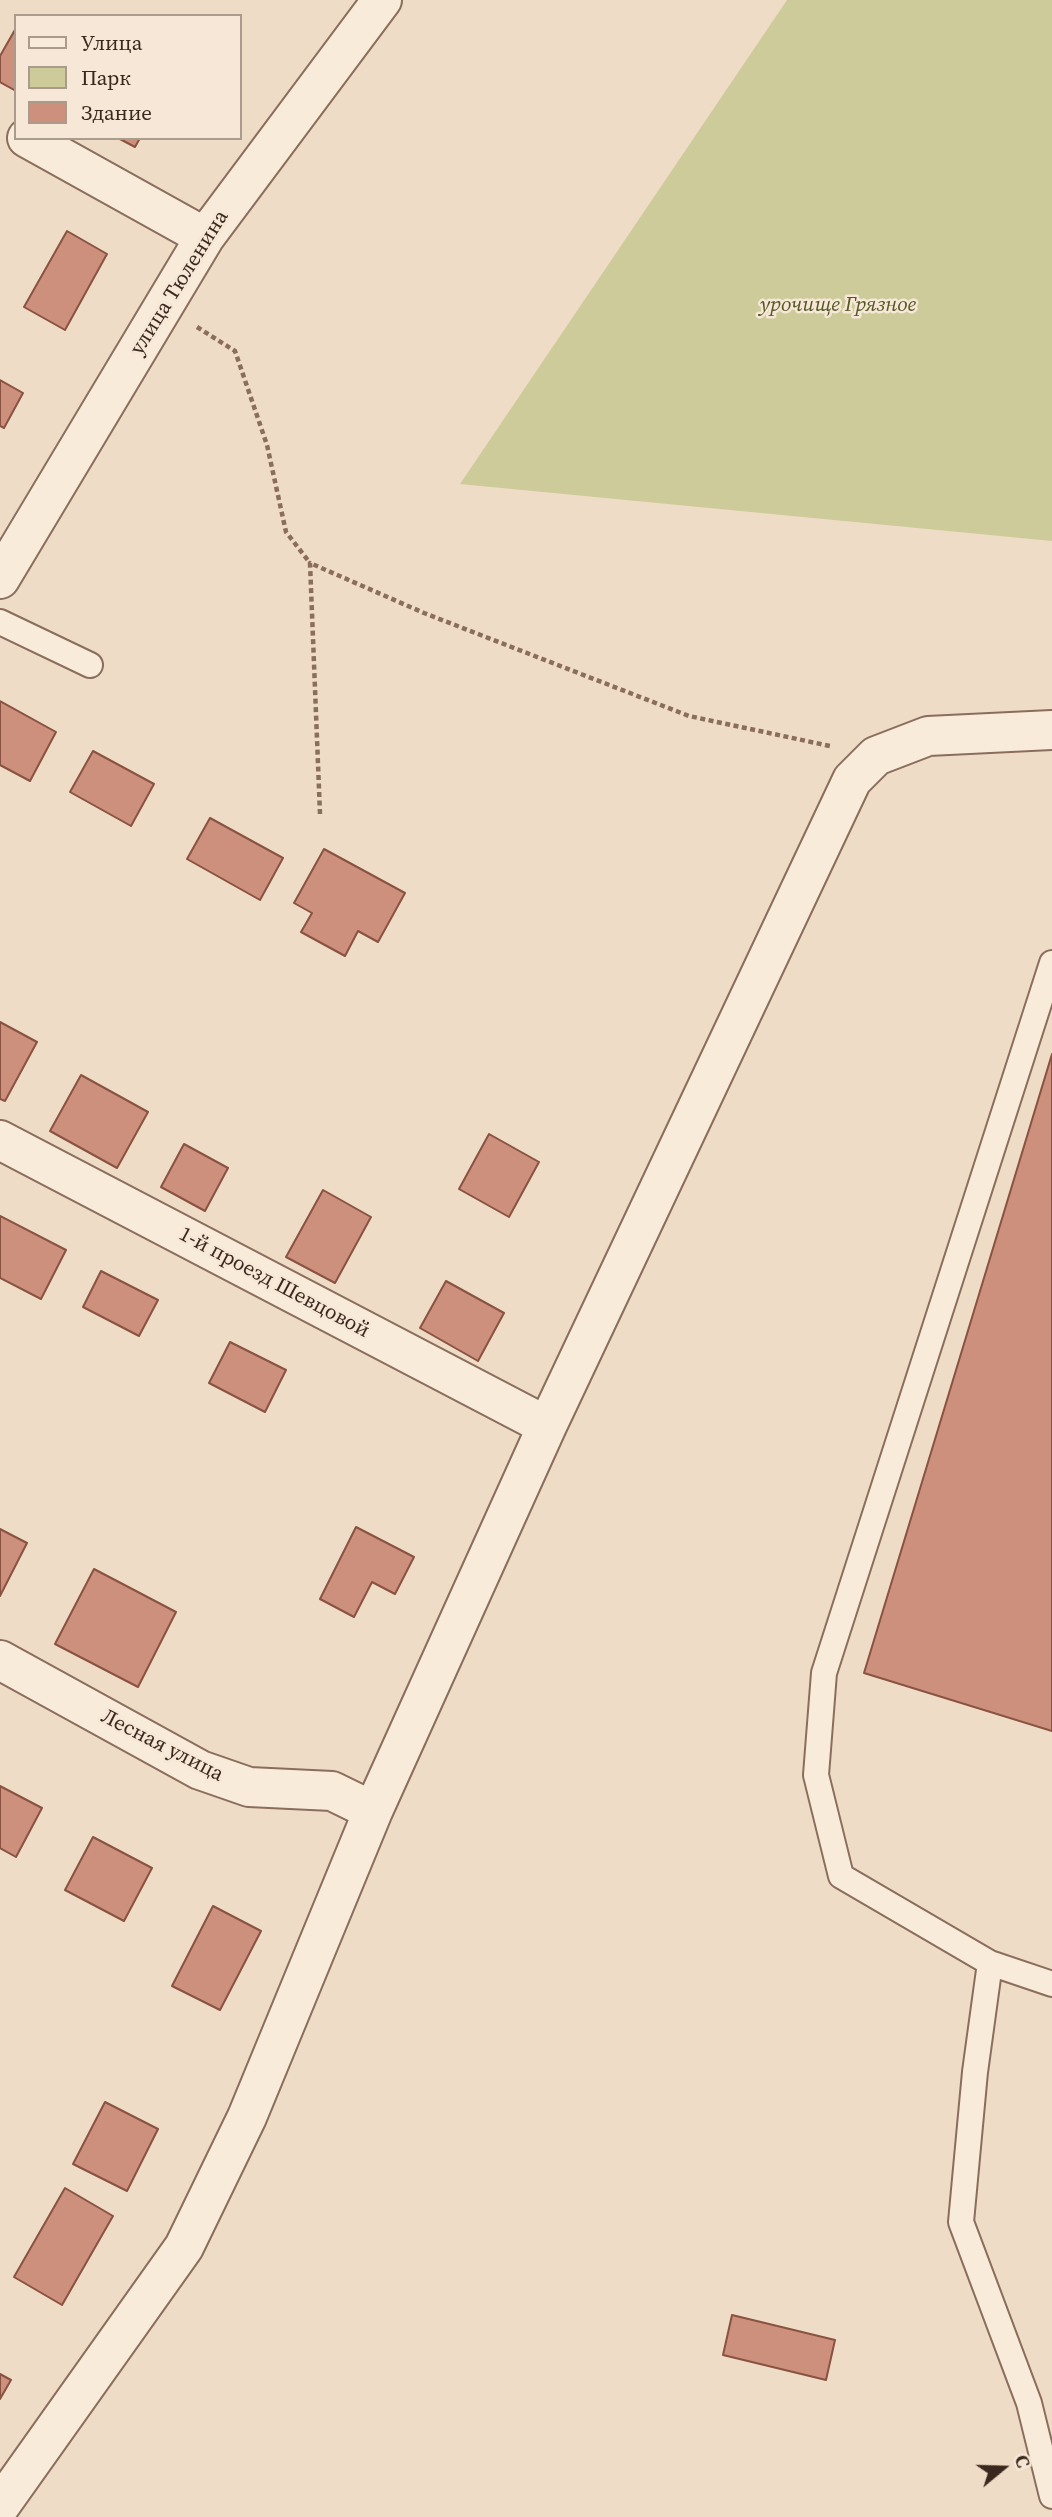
<!DOCTYPE html>
<html>
<head>
<meta charset="utf-8">
<style>
	body { margin:0 }
	#map { position:relative; width:1052px; height:2517px; overflow:hidden; background:#efdcc6; font-family:"Source Serif 4",serif }
	canvas { display:block }
	.legend { position:absolute; left:14px; top:14px; width:228px; height:126px; box-sizing:border-box; background:#f6e7d6; border:2px solid #ab9b8d; margin:0; padding:9px 12px; list-style:none; font-size:21px; color:#3a281f }
	.legend li { display:flex; align-items:center; gap:14px; height:35px }
	.legend b { width:35px; border:2px solid #ab9b8d }
	.north { position:absolute; left:968px; top:2433px; width:70px; height:70px; -webkit-text-stroke:5px #f6e7d6; paint-order:stroke; rotate:71deg; font-size:19px; font-weight:700; line-height:28px; text-align:center; color:#3a281f }
	.north::after { content:''; display:block; margin:auto; width:24px; height:32px; background:#3a281f; clip-path:polygon(50% 0,100% 100%,50% 72%,0 100%) }
</style>
</head>
<body>
<div id="map">
<canvas width="1052" height="2517"></canvas>
<ul class="legend">
<li><b style="height:9px;background:#f9ebda"></b>Улица</li>
<li><b style="height:19px;background:#cdcb9a"></b>Парк</li>
<li><b style="height:19px;background:#cd907c"></b>Здание</li>
</ul>
<div class="north">С</div>
</div>
<script>
const ctx = document.querySelector('canvas').getContext('2d');
ctx.lineJoin = 'round';
function paint(path, color) {
  ctx.fillStyle = color;
  ctx.fill(path, 'evenodd');
}
function stroke(path, color, width, dash) {
  ctx.strokeStyle = color;
  ctx.lineWidth = width;
  ctx.lineCap = dash ? 'butt' : 'round';
  ctx.setLineDash(dash || []);
  ctx.stroke(path);
}
function write(font, color, halo, rows, align = 'center') {
  ctx.font = font + ' "Source Serif 4",serif';
  ctx.lineWidth = 5;
  ctx.setLineDash([]);
  ctx.textBaseline = 'middle';
  ctx.strokeStyle = halo;
  ctx.fillStyle = color;
  for (const [text, x, y, turn = 0] of rows) {
    ctx.save();
    ctx.translate(x, y);
    ctx.rotate((+turn || 0) * Math.PI / 180);
    ctx.textAlign = isNaN(turn) ? turn : align;
    if (halo) ctx.strokeText(text, 0, 0);
    ctx.fillText(text, 0, 0);
    ctx.restore();
  }
}
paint(new Path2D(`
	M787,0H1052V541L460,484Z`), '#cdcb9a');
const building = new Path2D(`
	M16,28V91L0,82V56Z
	M118,138H140L135,147Z
	M67,231L107,254L65,330L24,307Z
	M0,380L23,393L4,428L0,426Z
	M0,701L56,732L30,781L0,765Z
	M93,751L154,784L131,826L70,792Z
	M210,818L283,858L260,900L187,859Z
	M324,849L405,893L378,942L358,931L345,956L301,932L312,913L294,903Z
	M0,1022L37,1042L5,1101L0,1099Z
	M1052,1054V1731L864,1673Z
	M81,1075L148,1112L117,1168L50,1131Z
	M489,1134L539,1162L509,1217L459,1189Z
	M184,1144L228,1168L205,1211L161,1187Z
	M323,1190L371,1217L335,1283L286,1257Z
	M0,1216L66,1250L41,1299L0,1278Z
	M101,1271L158,1300L139,1336L83,1307Z
	M446,1281L504,1313L478,1361L420,1328Z
	M230,1342L286,1370L265,1412L209,1383Z
	M356,1527L414,1557L395,1594L372,1582L354,1617L320,1599Z
	M0,1529L27,1543L0,1596Z
	M94,1569L176,1612L138,1687L55,1644Z
	M0,1786L42,1808L16,1857L0,1848Z
	M93,1837L152,1868L124,1921L65,1890Z
	M213,1906L261,1931L220,2010L172,1986Z
	M105,2102L158,2129L127,2191L73,2164Z
	M65,2188L113,2216L62,2305L14,2277Z
	M732,2315L835,2340L826,2380L723,2355Z
	M0,2374L11,2380L0,2399Z`);
paint(building, '#cd907c');
stroke(building, '#895241', 2);
const service = new Path2D(`
	M0,622L90,665
	M1052,963L824,1673L816,1775L841,1876L990,1963L975,2072L961,2222L1029,2403L1052,2496
	M990,1963L1052,1984`);
const minor = new Path2D(`
	M27,138L205,237
	M0,579L205,237L382,0
	M0,1140L547,1426
	M0,1660L200,1770L249,1787L332,1791L373,1811
	M0,2506L184,2247L247,2117L373,1811L547,1426L852,780L876,756L928,736L1052,730`);
stroke(service, '#8a6d5c', 28);
stroke(minor, '#8a6d5c', 42);
stroke(new Path2D(`
	M197,327L235,351L267,445L286,532L310,563
	M320,814L310,563L424,613L689,716L830,746`), '#8a6d5c', 4.5, [5, 3.5]);
stroke(service, '#f9ebda', 24);
stroke(minor, '#f9ebda', 38);
write('21px', '#3a281f', '#f6e7d6', [
	["улица Тюленина",180,283,-58],
	["1-й проезд Шевцовой",274,1283,28],
	["Лесная улица",162,1746,27]
]);
write('italic 21px', '#535726', '#f6e7d6', [
	["урочище Грязное",838,306]
]);
</script>
</body>
</html>
